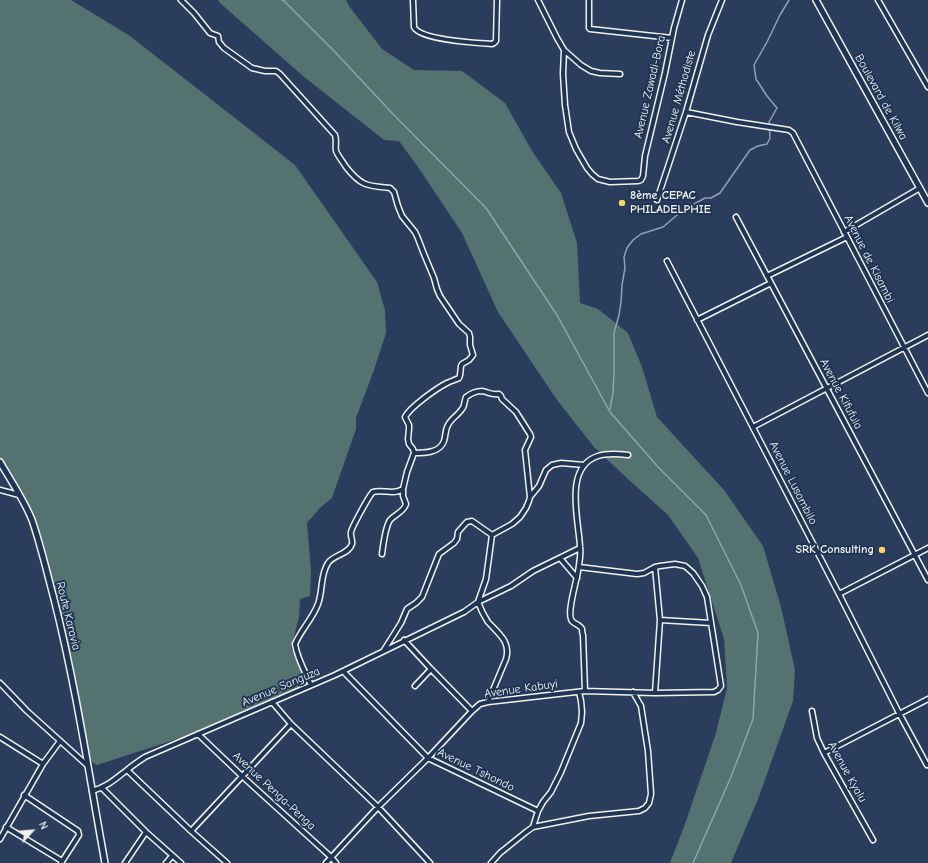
<!DOCTYPE html>
<html>
<head>
<meta charset="utf-8">
<style>
	body { margin:0 }
	#map { position:relative; width:928px; height:863px; overflow:hidden; background:#2b3d5c; font-family:"Comic Neue",sans-serif }
	canvas { display:block }
	.north { position:absolute; left:12px; top:811px; width:40px; height:40px; -webkit-text-stroke:3px #1d3557; paint-order:stroke; rotate:64deg; font-size:11px; font-weight:700; line-height:16px; text-align:center; color:#f4f1e8 }
	.north::after { content:''; display:block; margin:auto; width:14px; height:18px; background:#f4f1e8; clip-path:polygon(50% 0,100% 100%,50% 72%,0 100%) }
</style>
</head>
<body>
<div id="map">
<canvas width="928" height="863"></canvas>
<div class="north">N</div>
</div>
<script>
const ctx = document.querySelector('canvas').getContext('2d');
ctx.lineJoin = 'round';
function paint(path, color) {
  ctx.fillStyle = color;
  ctx.fill(path, 'evenodd');
}
function stroke(path, color, width, dash) {
  ctx.strokeStyle = color;
  ctx.lineWidth = width;
  ctx.lineCap = dash ? 'butt' : 'round';
  ctx.setLineDash(dash || []);
  ctx.stroke(path);
}
function write(font, color, halo, rows, align = 'center') {
  ctx.font = font + ' "Comic Neue",sans-serif';
  ctx.lineWidth = 4;
  ctx.setLineDash([]);
  ctx.textBaseline = 'middle';
  ctx.strokeStyle = halo;
  ctx.fillStyle = color;
  for (const [text, x, y, turn = 0] of rows) {
    ctx.save();
    ctx.translate(x, y);
    ctx.rotate((+turn || 0) * Math.PI / 180);
    ctx.textAlign = isNaN(turn) ? turn : align;
    if (halo) ctx.strokeText(text, 0, 0);
    ctx.fillText(text, 0, 0);
    ctx.restore();
  }
}
paint(new Path2D(`
	M0,0H71L130,36L295,165L377,282L385,310L386,333L374,370L356,418V429L332,498L320,508L307,523L311,572L310,596L300,599L299,617L291,648L311,685L211,728L97,765L92,762L89,754L76,682L54,589L42,545L28,508L0,459Z
	M218,0H346L349,6L382,49L414,70L462,71L505,103L532,151L561,193L577,243L580,303L598,309L628,333L642,367L657,417L724,490L763,546L781,607L795,670L793,701L758,799L731,863H670L685,824L716,733L727,688L724,639L698,558L668,515L629,480L594,447L557,400L498,312L462,233L418,167L399,141L384,140L303,76L220,3Z`), '#547270');
stroke(new Path2D(`
	M282,0L284,1L336,53L392,113L486,208L557,315L610,412L658,467L706,515L741,585L758,633L753,719L731,777L693,863
	M610,409L613,393L614,370V333L619,315L621,302L622,285L625,268L624,257L627,248L633,240L641,234L663,227L683,210L705,198H711L720,193L750,150L758,146L767,144L770,138L769,122L777,108L767,96L756,79L754,65L767,42L780,15L789,0`), '#8da2b3', 1.5);
const minor = new Path2D(`
	M181,0L194,13L210,33L218,36L219,42L224,48L252,68L265,71H276L280,74L335,135C337,141 335,145 336,151C338,156 343,162 346,167C361,186 367,186 390,188L394,192L398,206L402,216L415,232L417,236L424,254L434,278L437,289L440,296L459,324L469,333L470,337V345L473,355L469,360L462,364L461,366L460,375L459,378C455,380 451,381 447,383C437,388 410,407 405,417L409,425V429L408,439L409,444L413,449L414,453L407,472L403,489V496L406,504C404,512 395,514 390,520C386,526 383,546 382,554
	M413,0L414,27C420,40 477,43 492,44L494,43L496,41L497,0
	M538,0L557,38L564,50L581,65L591,71L600,73L620,74
	M589,0V28L590,29L672,38
	M878,0L928,87
	M564,50L563,74L565,105L569,132L576,149L587,168L592,174L598,179L610,182L638,181L641,180L643,176L645,156L665,73L674,28L682,0
	M686,112L737,122L789,130L793,133L928,393
	M657,200L686,112L708,35L722,0
	M736,217L928,580
	M844,232L920,188
	M667,261L839,594L900,715L927,765
	M767,276L847,237
	M697,320L771,283
	M753,427L928,335
	M414,453C424,453 440,453 444,441C446,435 445,430 448,425C451,419 458,415 462,409C465,406 464,401 466,397C470,394 476,391 482,391C489,392 490,395 499,394L501,396L502,399L516,412L530,434L531,437L525,450L530,497L529,501L526,508L520,517L512,524L492,535
	M0,490L19,495
	M530,497L539,486L546,470L552,465L561,463L584,465
	M560,558L577,578
	M655,567L660,620L655,693
	M839,594L928,548
	M660,620L711,623
	M404,640L431,669L472,711
	M384,650L401,623L407,609L416,603L422,597L439,554L454,543L457,539L458,532L465,524L467,522L472,521L492,535
	M343,671L428,758L538,811
	M0,683L27,711L88,766
	M311,685C305,672 297,658 295,644C301,630 313,618 318,604C323,591 320,575 328,563C333,555 349,554 352,544C353,540 350,536 351,532C352,527 370,494 373,492C378,490 386,492 392,492C396,492 400,491 403,489
	M415,686L431,669
	M585,691L583,635C582,633 582,631 582,629C580,624 572,624 571,619C567,609 578,578 579,565C580,559 581,553 580,547C579,521 563,467 598,456C607,453 619,454 628,455
	M272,702L291,724L378,807L430,863
	M488,702L506,659C511,642 499,634 488,622C484,616 481,610 478,602L486,579L492,535
	M812,711L817,738L824,753L873,840
	M198,734L242,776L331,857L336,863
	M0,737L43,764
	M824,753L928,699
	M127,770L191,831L227,863
	M102,788L146,832L181,863
	M92,791C107,787 115,779 127,770C133,765 139,761 145,757L335,675L464,612L478,602L511,586L533,571L580,548
	M24,795L78,831L79,835L61,863
	M6,827L62,861
	M533,827L589,816L639,811L645,808L649,803L651,794L648,751L641,706L633,692
	M191,831L291,724
	M0,839L43,764L60,741
	M125,863L146,832
	M166,863L172,856
	M326,863L378,807L428,758L472,711L480,704L488,702L585,691L655,693L714,692L718,690L721,686L707,597L702,586L693,573L685,566L675,564L660,566L655,567L644,573L637,574L579,567
	M491,863L500,853L526,832L533,827L538,811L543,802L551,792L561,772L581,723L582,712L581,701L579,692`);
const tertiary = new Path2D(`
	M816,0L928,203
	M0,462C11,481 24,500 32,520C41,546 47,573 54,599C76,686 89,775 105,863`);
stroke(minor, '#f4f1e8', 7);
stroke(tertiary, '#f4f1e8', 8);
stroke(minor, '#1d3557', 4);
stroke(tertiary, '#1d3557', 5);
for (const [x, y, r, color] of [
	[622,203,4,"#ffd166"],
	[882,550,4,"#ffd166"]
]) {
  const dot = new Path2D();
  dot.arc(x, y, r, 0, 2 * Math.PI);
  ctx.fillStyle = color;
  ctx.fill(dot);
  stroke(dot, '#1d3557', 1.5);
}
write('12px', '#f4f1e8', '#1d3557', [
	["Avenue Zawadi-Bora",650,87,-77],
	["Avenue Méthodiste",679,97,-74],
	["Boulevard de Kilwa",881,97,61],
	["Avenue de Kisambi",869,259,63],
	["Avenue Kifufula",841,394,62],
	["Avenue Lusambilo",793,483,63],
	["Route Karavia",68,616,76],
	["Avenue Sanguza",281,687,-23],
	["Avenue Kabuyi",521,689,-8],
	["Avenue Tshondo",476,770,26],
	["Avenue Kyalu",847,772,61],
	["Avenue Penga-Penga",274,791,43]
]);
write('bold 12px', '#f4f1e8', '#1d3557', [
	["8ème CEPAC",630,196],
	["PHILADELPHIE",630,210],
	["SRK Consulting",874,550,"right"]
], 'left');
</script>
</body>
</html>
